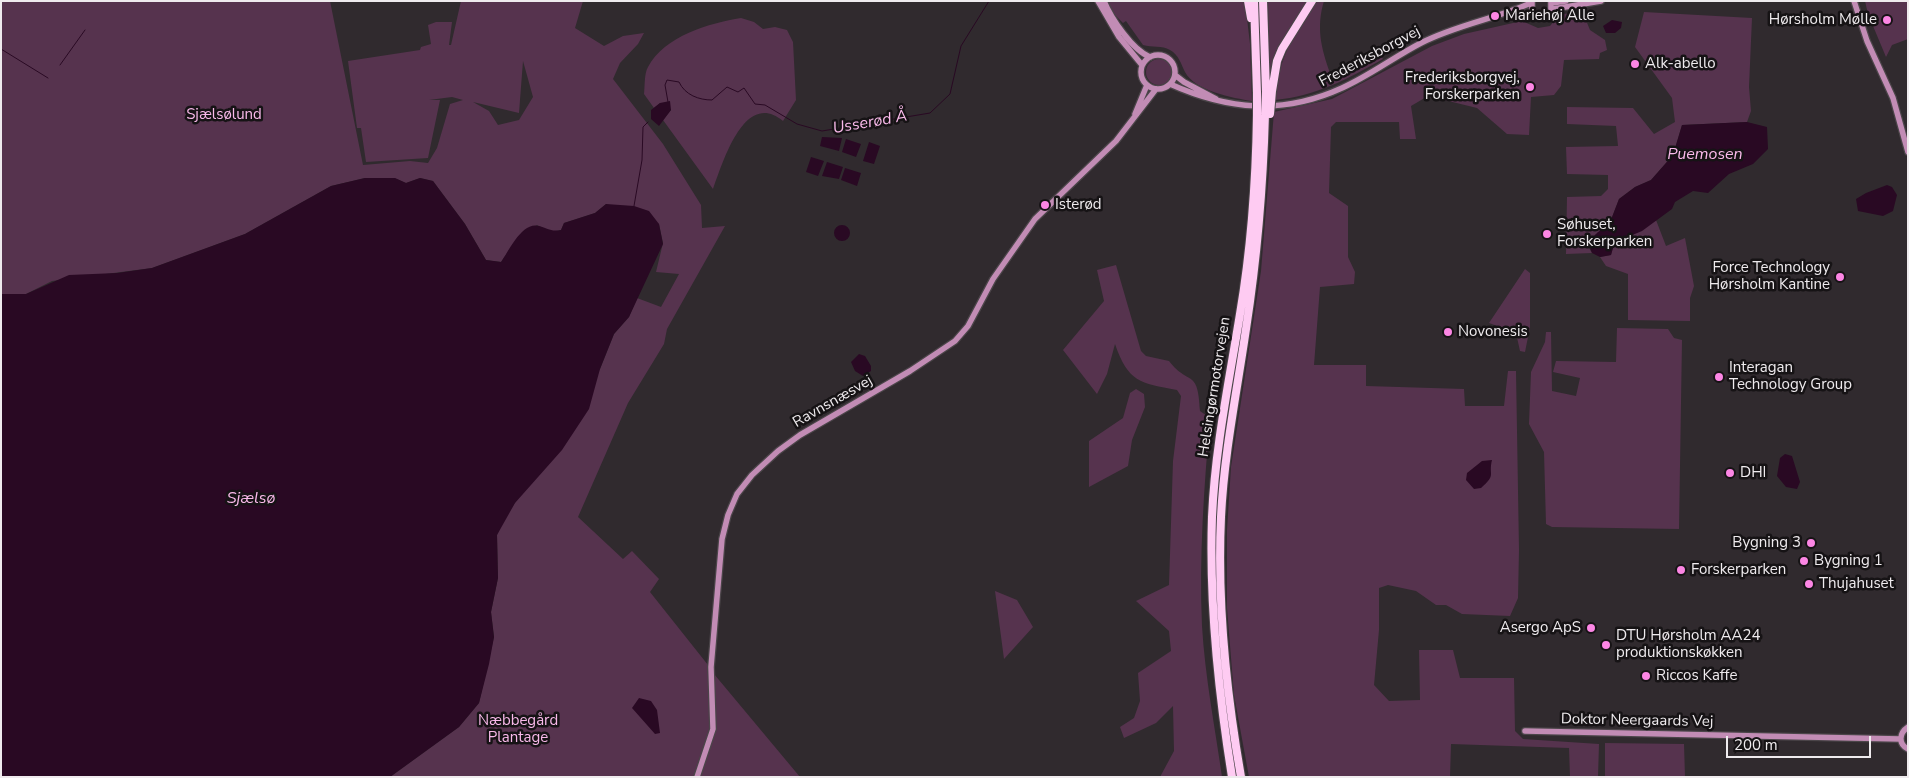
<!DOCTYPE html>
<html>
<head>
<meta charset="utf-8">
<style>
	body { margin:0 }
	#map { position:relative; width:1909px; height:778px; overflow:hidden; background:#302a2e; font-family:"Nunito Sans",sans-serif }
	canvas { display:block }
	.frame { position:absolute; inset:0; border:2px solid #efebee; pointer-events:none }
	.scale { position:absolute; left:1726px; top:736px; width:145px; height:22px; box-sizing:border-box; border:2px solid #efebee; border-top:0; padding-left:6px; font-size:15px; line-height:18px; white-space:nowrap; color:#efebee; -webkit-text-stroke:4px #161315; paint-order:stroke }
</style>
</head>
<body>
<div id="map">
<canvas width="1909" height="778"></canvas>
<div class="frame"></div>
<div class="scale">200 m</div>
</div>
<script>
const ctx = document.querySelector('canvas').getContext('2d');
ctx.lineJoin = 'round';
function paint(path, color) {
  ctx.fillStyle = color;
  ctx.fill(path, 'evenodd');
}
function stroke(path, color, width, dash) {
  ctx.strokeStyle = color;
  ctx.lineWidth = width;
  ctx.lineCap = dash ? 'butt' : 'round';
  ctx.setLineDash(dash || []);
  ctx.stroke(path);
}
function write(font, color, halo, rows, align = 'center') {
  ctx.font = font + ' "Nunito Sans",sans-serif';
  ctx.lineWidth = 5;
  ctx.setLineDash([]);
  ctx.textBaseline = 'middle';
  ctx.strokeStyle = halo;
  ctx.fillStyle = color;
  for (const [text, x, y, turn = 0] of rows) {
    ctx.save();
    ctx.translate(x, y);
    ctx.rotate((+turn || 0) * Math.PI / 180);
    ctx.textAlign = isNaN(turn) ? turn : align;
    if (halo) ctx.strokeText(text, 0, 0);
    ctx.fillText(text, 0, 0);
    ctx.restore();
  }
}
paint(new Path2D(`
	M1,1H330L363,165L410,161L428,163L437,148L450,104L463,100L452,97L429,100H440L428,158L366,162L361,128H357L348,61L420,50L421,47L431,44L428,25L436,22H452L449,45H451L461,1H583L575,28L604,46L623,36L644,33L638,44L620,63L613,79L663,144L701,205L702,228L725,226L667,329L664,344L628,403L578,517L623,559L632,551L659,579L650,592L708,665L710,730L707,745L694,777H390L459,727L479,703L494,637L491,612L498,578L497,535L502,523L600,369L614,334L629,317L637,298L661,307L679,274L656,272L663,243L659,224L606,204L595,213L564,223L561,230L551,232L537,225L519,236L501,262L486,260L465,224L433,181L420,178L406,183L394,178H365L331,186L245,234L152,268L52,281L26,294H1ZM523,61L533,97L519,120L498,125L489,111L473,102L519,113Z
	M1106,1H1245L1250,44L1252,101C1233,98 1195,91 1185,72C1181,64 1179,55 1170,50C1162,45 1152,48 1143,45L1126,21L1123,23L1114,14Z
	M1268,1H1309L1287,34L1269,91Z
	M1316,1H1324C1316,27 1321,48 1330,73L1377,50L1383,59C1348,79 1316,96 1275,100C1280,52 1292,41 1316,1Z
	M1865,1H1908V39L1892,45L1886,57L1868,14Z
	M1644,12L1752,18L1749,87L1751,111L1747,122L1682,125L1673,155L1651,180L1635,187L1619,199L1609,225L1592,237L1589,248L1592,253L1566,254L1567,197L1601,196L1608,189V175L1567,174L1566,147L1618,146L1616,126L1567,124V107L1633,108L1654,134L1675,122L1672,98L1635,47Z
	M1583,13L1590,30L1605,40L1607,50L1600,53L1599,59L1564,60L1561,86L1554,95L1531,97L1529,135L1507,134L1477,108L1428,96L1411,106L1416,139H1400L1399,122H1336L1331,127L1329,193L1348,206V257L1355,272L1354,284L1320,287L1314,365H1366V386L1464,389L1465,406H1504L1508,371H1516L1519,550L1518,598L1510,616L1462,614L1446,605H1436L1416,591L1388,585L1379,588V630L1374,685L1389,701L1420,700L1419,650H1453L1460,678H1514L1515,731L1523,739L1599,744L1598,777H1570L1569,748L1451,744L1450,777H1249L1234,695L1227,608V530L1231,467L1261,271L1274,112L1332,99L1432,46L1464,34L1522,21L1538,28L1550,26L1560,14Z
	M741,18L754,22L763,29L775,27L787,30L793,42L796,100L783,121C744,88 722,165 713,189L663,120L671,110L660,103L654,108L644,94C645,86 644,74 648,67C664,36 710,23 741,18Z
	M1146 72a13 13 0 1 1 26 0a13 13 0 1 1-26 0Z
	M1656,220L1666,246L1685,238L1694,286L1690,298V321L1628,320V274L1606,266L1600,257L1611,255L1615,238L1630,236Z
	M1116,265L1141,351L1146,356L1169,361C1189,387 1198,367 1200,411L1210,418C1204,487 1199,557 1202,626C1205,677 1215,727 1222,777H1160L1174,751L1173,706L1156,723L1124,738L1120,727L1134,718L1140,701L1138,673L1171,651L1169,631L1136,601L1169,585L1173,461L1181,396L1177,390C1140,383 1128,382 1115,344L1107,374L1097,394L1063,350L1104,301L1097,270Z
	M1525,269L1530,273V327L1525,352L1520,351L1516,333L1489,323Z
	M1617,328L1668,329L1674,338L1682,340L1679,529L1552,527L1546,524L1544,452L1529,424L1531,372L1545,342L1546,332H1551L1552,391L1576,396L1580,378L1553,372L1556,361L1616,362Z
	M1136,389L1144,394L1145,407L1132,440L1128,466L1089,487V441L1123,418L1130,393Z
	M995,591L1017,600L1033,627L1004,659Z
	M714,674L800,777H699L716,730Z
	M1605,743L1684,744L1685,777H1605Z`), '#56334e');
paint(new Path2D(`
	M1612,20L1622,22L1621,28L1615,33H1606L1603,26Z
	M670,101L671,110L659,126L651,119V110L660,103Z
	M1747,122L1767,127L1768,149L1753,164L1729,174L1708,193L1693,191L1675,202L1672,209L1642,231L1630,236L1616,238L1611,255L1600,257L1592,253L1588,242L1598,232L1609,225L1619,199L1635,187L1651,180L1673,155L1682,125Z
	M822,137L842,138L839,151L820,146Z
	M846,139L861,144L856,157L842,152Z
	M869,142L880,146L874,164L863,161Z
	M811,157L824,161L818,176L806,172Z
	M827,162L843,167L839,179L822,176Z
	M845,168L861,173L857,186L841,180Z
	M365,178H395L406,183L420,178L433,181L465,224L486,260L501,262C509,251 522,221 539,226C548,228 550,232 561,230L564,223L595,213L606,204L634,206L649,211L659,224L663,244L629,317L614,334L600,369L589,409L562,450L515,503L497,535L498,578L491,612L494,637L489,664L479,703L459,727L390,777H1V294H26L69,275L117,273L152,268L245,234L331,186Z
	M1887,185L1892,187L1897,195L1893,211L1883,216L1858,211L1856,199L1866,193Z
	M834 233a8 8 0 1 1 16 0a8 8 0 1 1-16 0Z
	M859,354L865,356L871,366V371L863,376L855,371L851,362Z
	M1785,454L1792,456L1800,482L1797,489L1786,487L1777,476L1780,458Z
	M1492,460C1488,476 1497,474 1481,488L1474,489L1466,480L1467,473L1482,461Z
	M639,698L651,701L657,710L660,733L655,734L632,708Z`), '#290923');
stroke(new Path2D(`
	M1,49L48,78
	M60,65L85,30
	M668,102L665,85L667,80L679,82C685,95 699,100 712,100L727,87L738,92L744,88L755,104L765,105L797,124L822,131L930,113L950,94L961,46L989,1
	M634,206L642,160L643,127L648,122`), '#290923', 1);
const secondary = new Path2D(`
	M1098,1L1119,37L1142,65
	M1104,1C1111,18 1132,50 1150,57
	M1854,1L1867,41L1893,98L1908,152
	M1532,2V13L1542,18L1551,12V1
	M1552,3L1566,1
	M1553,9L1601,1
	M1509,14L1532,13
	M1141 72a17 17 0 1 1 34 0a17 17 0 1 1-34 0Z
	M1175,75L1184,82L1216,99
	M1170,84C1228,110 1283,115 1342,88C1369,76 1394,57 1421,43C1456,25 1495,19 1531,3
	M1135,114L1147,85
	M1908,727C1899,733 1898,744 1908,749
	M1525,731L1900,739
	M697,777L713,729L711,667L722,539L728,515L737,494L752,475L778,451L800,435L910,371L955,341L968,326L993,279L1035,219L1116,141L1156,89`);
const highway = new Path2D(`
	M1248,1L1251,18
	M1254,1L1257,93
	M1263,1L1266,92
	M1272,91L1277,61L1282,49L1312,1
	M1232,777C1218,690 1209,604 1212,517C1215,448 1229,382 1240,314C1251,249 1256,181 1257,115
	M1241,777C1226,691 1217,604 1221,517C1224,454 1237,391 1246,329C1257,258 1263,186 1265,114`);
stroke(secondary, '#4b4549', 8);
stroke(highway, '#4b4549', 10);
stroke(secondary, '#c28cb5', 5.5);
stroke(highway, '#fecbf2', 8);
const highwayBridge = new Path2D(`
	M1257,93V115
	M1265,114L1266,92
	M1270,114L1272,91`);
stroke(highwayBridge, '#4b4549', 10, []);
stroke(highwayBridge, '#fecbf2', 8);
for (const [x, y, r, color] of [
	[1495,16,5,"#fc86e4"],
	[1887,20,5,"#fc86e4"],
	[1635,64,5,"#fc86e4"],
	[1530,87,5,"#fc86e4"],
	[1045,205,5,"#fc86e4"],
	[1547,234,5,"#fc86e4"],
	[1840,277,5,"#fc86e4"],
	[1448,332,5,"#fc86e4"],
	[1719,377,5,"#fc86e4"],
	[1730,473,5,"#fc86e4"],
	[1811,543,5,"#fc86e4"],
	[1804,561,5,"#fc86e4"],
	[1681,570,5,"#fc86e4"],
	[1809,584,5,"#fc86e4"],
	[1591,628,5,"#fc86e4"],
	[1606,645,5,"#fc86e4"],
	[1646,676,5,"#fc86e4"]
]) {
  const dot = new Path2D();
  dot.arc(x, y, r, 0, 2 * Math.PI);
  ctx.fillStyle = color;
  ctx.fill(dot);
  stroke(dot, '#161315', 2);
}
write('15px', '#efebee', '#161315', [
	["Mariehøj Alle",1505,16],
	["Hørsholm Mølle",1877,20,"right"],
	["Alk-abello",1645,64],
	["Frederiksborgvej,",1520,78,"right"],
	["Forskerparken",1520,95,"right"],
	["Isterød",1055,205],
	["Søhuset,",1557,225],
	["Forskerparken",1557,242],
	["Force Technology",1830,268,"right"],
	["Hørsholm Kantine",1830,285,"right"],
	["Novonesis",1458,332],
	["Interagan",1729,368],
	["Technology Group",1729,385],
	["DHI",1740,473],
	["Bygning 3",1801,543,"right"],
	["Bygning 1",1814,561],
	["Forskerparken",1691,570],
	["Thujahuset",1819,584],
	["Asergo ApS",1581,628,"right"],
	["DTU Hørsholm AA24",1616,636],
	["produktionskøkken",1616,653],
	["Riccos Kaffe",1656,676]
], 'left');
write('15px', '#efebee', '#161315', [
	["Frederiksborgvej",1370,57,-28],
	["Helsingørmotorvejen",1215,387,-81],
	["Ravnsnæsvej",833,402,-30],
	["Doktor Neergaards Vej",1637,721,1]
]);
write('15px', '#f9b9ea', '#161315', [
	["Sjælsølund",224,115],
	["Næbbegård",518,721],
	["Plantage",518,738]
]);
write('italic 16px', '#fabaeb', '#161315', [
	["Usserød Å",870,123,-10],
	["Puemosen",1705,155],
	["Sjælsø",251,499]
]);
</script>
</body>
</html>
